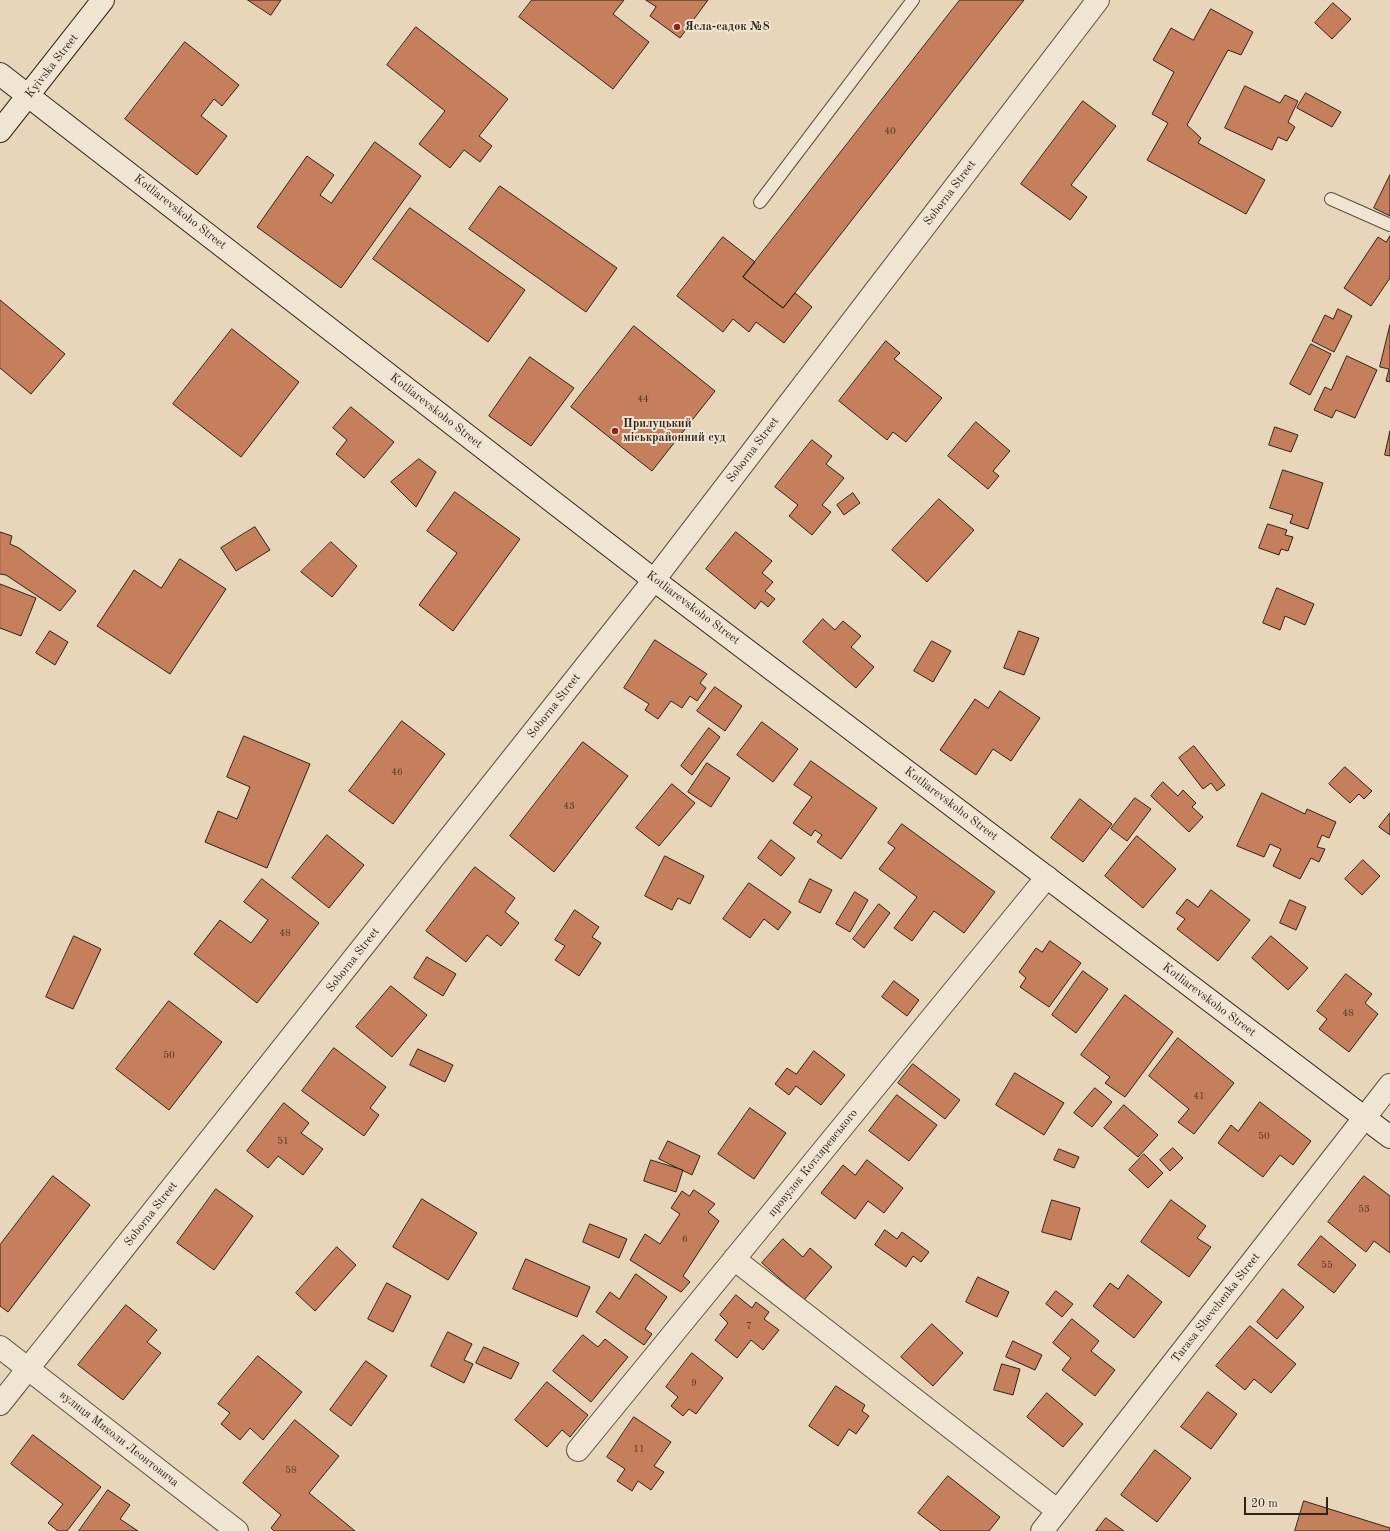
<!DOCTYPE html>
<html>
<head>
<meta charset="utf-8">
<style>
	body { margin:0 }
	#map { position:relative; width:1390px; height:1531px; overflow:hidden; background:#e8d6ba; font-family:"Old Standard TT",serif }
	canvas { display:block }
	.scale { position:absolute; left:1244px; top:1497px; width:84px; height:18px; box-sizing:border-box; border:2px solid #302217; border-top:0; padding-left:5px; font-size:12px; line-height:14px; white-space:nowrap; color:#302217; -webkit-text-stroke:3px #f0e4d2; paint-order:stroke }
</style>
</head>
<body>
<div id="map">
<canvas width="1390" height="1531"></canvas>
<div class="scale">20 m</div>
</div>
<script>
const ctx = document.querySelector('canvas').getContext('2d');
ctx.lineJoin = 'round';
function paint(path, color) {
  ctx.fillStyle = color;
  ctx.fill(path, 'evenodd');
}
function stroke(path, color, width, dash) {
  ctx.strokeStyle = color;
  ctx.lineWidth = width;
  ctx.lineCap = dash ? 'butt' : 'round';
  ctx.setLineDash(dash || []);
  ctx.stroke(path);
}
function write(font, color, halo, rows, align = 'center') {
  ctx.font = font + ' "Old Standard TT",serif';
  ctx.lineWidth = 4;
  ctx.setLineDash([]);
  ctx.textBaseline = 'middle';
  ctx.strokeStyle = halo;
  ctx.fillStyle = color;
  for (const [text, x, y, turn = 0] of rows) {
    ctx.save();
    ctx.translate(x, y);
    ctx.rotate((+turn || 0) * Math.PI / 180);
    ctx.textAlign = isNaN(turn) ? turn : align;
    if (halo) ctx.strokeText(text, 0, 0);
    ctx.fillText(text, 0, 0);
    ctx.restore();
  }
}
const building = new Path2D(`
	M248,0H281L271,15Z
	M532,0H624L613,14L649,42L613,89L519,17Z
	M646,0H708L680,38L650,16L656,7Z
	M960,0H1024L783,308L743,277Z
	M1333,3L1351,19L1332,39L1315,23Z
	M1211,9L1253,32L1241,55L1228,50L1187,125L1201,138L1198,143L1265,180L1246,214L1147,160L1168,123L1152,114L1174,72L1153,60L1171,28L1193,40Z
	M416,27L508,99L479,136L492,146L480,162L464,150L450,168L419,144L445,111L387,65Z
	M185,42L239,85L222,106L214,99L201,116L227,136L197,175L125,119Z
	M1245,86L1280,103L1285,95L1298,101L1288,122L1295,127L1287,141L1278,137L1272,150L1225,128Z
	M1306,93L1341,112L1332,127L1297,108Z
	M1083,101L1116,126L1071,185L1087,197L1070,220L1021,184Z
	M375,142L421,176L341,288L257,227L307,156L334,175L320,195L331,203Z
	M1390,175V216L1374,208Z
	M500,186L617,268L586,312L469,229Z
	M410,208L525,290L488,342L373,259Z
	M1390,236V278L1371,306L1344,288L1378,237L1386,242Z
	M723,237L755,262L743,277L783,308L795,293L812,307L784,343L756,322L749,332L733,319L723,332L677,296Z
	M0,300L65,354L31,394L0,368Z
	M1338,309L1352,316L1334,352L1312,341L1325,315L1333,319Z
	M1390,325V382L1386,381L1389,369L1380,367Z
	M634,326L715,391L652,471L571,407Z
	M232,329L299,382L241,457L173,404Z
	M886,341L900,353L894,359L942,398L906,442L893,432L887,440L839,401Z
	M1311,344L1331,354L1310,395L1290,384Z
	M1347,356L1377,370L1355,418L1336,410L1332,418L1314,410L1325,387L1331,390Z
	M530,357L574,388L531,446L489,416Z
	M351,407L394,442L364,478L336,454L347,440L333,428Z
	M976,422L1010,451L993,471L999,476L988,489L948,456Z
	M1275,427L1298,435L1291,452L1269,445Z
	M1390,431V456L1385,455Z
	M812,440L832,456L826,464L844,478L822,505L831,512L812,535L789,516L798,505L775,487Z
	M419,459L436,472L416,507L391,482Z
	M1283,470L1323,483L1308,529L1290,523L1293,515L1270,508Z
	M455,492L520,539L453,631L419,605L457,553L427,531Z
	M853,493L860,503L844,515L837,505Z
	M939,499L974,530L927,582L892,550Z
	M1268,524L1287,530L1285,535L1293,537L1288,551L1281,549L1279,555L1259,548Z
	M255,527L270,550L236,571L221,548Z
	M0,532L12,536L10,544L19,548L76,591L60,611L6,575L0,574Z
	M736,532L772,561L762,573L773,582L765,591L775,599L768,607L761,601L755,609L706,569Z
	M331,542L357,566L332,597L301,572Z
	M180,559L226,589L170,674L97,626L134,570L161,588Z
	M0,584L36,598L21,636L0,628Z
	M1277,588L1314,604L1305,625L1285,616L1280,630L1263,623Z
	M823,619L835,630L843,621L861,636L851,647L874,667L856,688L803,642Z
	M50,631L68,642L55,665L36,653Z
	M1019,631L1039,638L1024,675L1004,668Z
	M655,640L707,674L700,683L706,688L697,701L690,696L682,708L671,701L658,719L645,710L649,704L624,688Z
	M932,641L951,651L933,682L914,671Z
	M715,687L742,706L725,731L697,711Z
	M1000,691L1040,718L1011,761L993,749L976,775L940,750L975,699L988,708Z
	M402,721L445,754L393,824L349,791Z
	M762,722L798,749L773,782L737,755Z
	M709,728L720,737L692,775L681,766Z
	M244,736L310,764L267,868L205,842L218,811L237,819L250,787L227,777Z
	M583,742L628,776L554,872L510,836Z
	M1194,746L1225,785L1217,791L1211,783L1203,789L1179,758Z
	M811,761L877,808L841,859L817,842L822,835L815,830L811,836L793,823L812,797L794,785Z
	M707,763L730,778L711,807L688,792Z
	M1345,767L1372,791L1364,799L1359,794L1350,803L1329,784Z
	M1163,782L1178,796L1183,790L1196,803L1192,807L1203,817L1189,832L1151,796Z
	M672,784L695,803L659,846L636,828Z
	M1262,793L1305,814L1307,809L1336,822L1329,838L1322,835L1317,847L1325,849L1319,862L1311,858L1300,879L1273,866L1281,849L1270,844L1264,857L1237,846Z
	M1135,798L1151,809L1127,841L1111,829Z
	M1080,799L1112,824L1083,862L1051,838Z
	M1390,813V835L1379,827Z
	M902,824L995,892L964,933L934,911L912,941L894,928L917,897L879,869L895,848L888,843Z
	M327,835L364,865L329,908L292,878Z
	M1137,836L1176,869L1143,908L1105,876Z
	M771,840L795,858L781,876L758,858Z
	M665,856L704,876L690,904L678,898L672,910L645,896Z
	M1363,860L1380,876L1362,895L1345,879Z
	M475,867L515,898L505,912L519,923L501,946L487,935L466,962L426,931Z
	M262,879L319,923L257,1003L194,954L220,920L251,943L268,920L244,902Z
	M810,879L832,890L820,913L799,902Z
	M749,883L791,912L778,930L764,919L750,938L723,919Z
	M1211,890L1250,920L1218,961L1177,929L1185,919L1176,913L1187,899L1198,907Z
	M855,892L868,900L850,932L836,924Z
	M1290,900L1306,907L1296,930L1280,923Z
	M879,904L890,913L864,948L853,939Z
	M575,910L599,927L592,937L601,943L579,976L555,960L565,946L555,940Z
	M74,936L101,949L73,1009L46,997Z
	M1271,936L1308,968L1288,990L1252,958Z
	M1050,941L1081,963L1049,1007L1020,987L1026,978L1019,972L1036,948L1042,952Z
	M427,957L456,974L443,996L414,978Z
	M1083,971L1108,989L1076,1033L1052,1015Z
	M1346,974L1372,994L1365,1003L1378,1014L1349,1052L1319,1029L1327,1019L1317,1011Z
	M894,981L919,1000L907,1016L882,997Z
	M391,986L427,1015L392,1057L356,1027Z
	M1125,995L1173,1032L1125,1097L1105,1083L1110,1077L1081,1055Z
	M169,1001L222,1042L169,1110L116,1069Z
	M1178,1038L1234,1083L1194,1134L1178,1122L1189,1109L1149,1076Z
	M334,1048L386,1087L370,1108L379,1115L364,1136L302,1091Z
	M418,1049L453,1065L445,1082L410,1065Z
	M814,1051L845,1075L821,1105L796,1086L789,1095L775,1084L787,1068L796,1074Z
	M913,1064L960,1100L945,1119L898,1083Z
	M1015,1073L1064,1103L1044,1135L996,1105Z
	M1095,1088L1112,1102L1092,1127L1074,1113Z
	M897,1095L937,1125L909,1161L869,1131Z
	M1260,1102L1311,1141L1293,1165L1280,1155L1263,1177L1218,1143L1231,1125L1238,1131Z
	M284,1103L309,1123L301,1133L323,1149L303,1175L278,1156L268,1168L247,1151Z
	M1124,1105L1158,1135L1138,1157L1104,1128Z
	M750,1108L786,1133L754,1179L718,1154Z
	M668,1141L700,1156L692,1175L659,1159Z
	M1173,1148L1183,1158L1170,1171L1160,1160Z
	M1059,1149L1079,1157L1074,1168L1054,1160Z
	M1144,1154L1163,1173L1148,1188L1129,1170Z
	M651,1160L683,1170L676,1192L644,1181Z
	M867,1160L903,1188L884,1213L868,1201L855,1219L821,1193L843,1165L855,1175Z
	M53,1176L90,1205L8,1312L0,1306V1245Z
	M1364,1176L1390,1196V1253L1374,1241L1366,1252L1328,1222Z
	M216,1189L253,1216L214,1270L177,1243Z
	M694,1190L715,1204L708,1212L719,1221L683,1276L690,1282L681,1292L630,1260L645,1234L660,1244L680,1214L671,1208L682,1191L689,1196Z
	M422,1199L477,1233L448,1280L393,1247Z
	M1052,1200L1080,1208L1071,1240L1042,1232Z
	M1171,1200L1206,1226L1197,1238L1211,1247L1189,1277L1141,1242Z
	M590,1224L627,1239L619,1258L583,1242Z
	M885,1230L897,1239L902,1232L929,1252L921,1262L913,1256L906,1267L875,1245Z
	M1321,1236L1356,1265L1334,1293L1298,1265Z
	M783,1239L803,1257L810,1248L832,1267L804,1300L762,1263Z
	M337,1247L356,1265L315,1311L296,1293Z
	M526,1259L590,1287L577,1317L513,1289Z
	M636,1274L667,1297L645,1329L652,1334L644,1345L596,1312L610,1292L619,1299Z
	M1128,1275L1162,1302L1134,1338L1093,1306L1110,1283L1118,1289Z
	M978,1277L1009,1292L997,1317L966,1302Z
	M387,1283L411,1296L393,1332L368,1319Z
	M1283,1289L1304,1307L1277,1339L1257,1322Z
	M1056,1291L1073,1304L1062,1317L1046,1304Z
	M736,1295L752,1308L756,1302L769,1312L764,1319L779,1330L763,1350L751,1340L737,1358L715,1340L728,1323L720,1315Z
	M126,1305L157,1330L147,1342L161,1353L123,1400L78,1365Z
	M1072,1319L1099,1341L1091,1351L1115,1370L1095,1396L1062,1370L1071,1358L1053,1343Z
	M932,1324L963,1353L933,1386L901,1357Z
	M1250,1326L1296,1364L1271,1393L1254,1379L1245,1390L1216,1366Z
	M448,1332L472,1344L464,1360L473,1364L464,1383L431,1366Z
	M583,1335L598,1347L605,1339L628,1357L591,1402L553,1371Z
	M1013,1341L1042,1355L1035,1370L1006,1357Z
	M484,1347L519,1363L511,1379L476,1363Z
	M692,1353L723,1378L696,1414L689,1409L683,1416L671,1406L678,1397L666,1387Z
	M258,1356L302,1392L263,1440L250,1428L240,1440L221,1424L230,1413L218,1404Z
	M366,1361L387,1376L351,1426L330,1410Z
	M1002,1364L1020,1369L1013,1395L994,1390Z
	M547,1382L588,1415L570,1437L562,1430L547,1447L515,1420Z
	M836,1386L865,1405L862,1411L869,1416L856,1434L849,1429L838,1446L809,1426Z
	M1208,1392L1237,1414L1211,1449L1181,1427Z
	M1047,1393L1083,1424L1063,1447L1027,1417Z
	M634,1417L671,1442L654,1466L664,1472L651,1490L638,1481L632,1491L617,1481L625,1469L607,1457Z
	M295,1420L339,1456L309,1493L355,1531H274L271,1528L281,1515L243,1483Z
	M33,1435L101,1487L67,1531H58L48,1523L63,1504L11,1464Z
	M1155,1450L1191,1478L1157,1522L1121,1495Z
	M948,1476L1000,1517L989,1531H941L918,1513Z
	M108,1490L130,1505L120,1519L138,1531H79Z
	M1304,1501L1390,1528V1531H1295Z
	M1106,1518L1124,1531H1096Z`);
paint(building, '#c57f5c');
stroke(building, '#302217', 1);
const lane = new Path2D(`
	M1331,199L1390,225
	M760,202L913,0`);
const street = new Path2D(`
	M734,1259L1058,1511
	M0,1347L237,1531
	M0,1404L654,580L1098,0
	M578,1450L1047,877
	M1042,1531L1390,1085`);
const secondary = new Path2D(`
	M0,74L654,580L1390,1137
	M0,131L103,0`);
stroke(lane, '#5e4f40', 14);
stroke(street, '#5e4f40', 24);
stroke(secondary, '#302217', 24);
stroke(lane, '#f0e4d2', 12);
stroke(street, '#f0e4d2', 22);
stroke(secondary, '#f0e4d2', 22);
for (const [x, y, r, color] of [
	[677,27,4,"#8f2418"],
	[615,431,4,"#8f2418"]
]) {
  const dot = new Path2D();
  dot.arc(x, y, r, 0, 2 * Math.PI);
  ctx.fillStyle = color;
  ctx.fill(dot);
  stroke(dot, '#f0e4d2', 1.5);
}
write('10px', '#553928', null, [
	["40",890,131],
	["44",643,399],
	["46",397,772],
	["43",569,806],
	["48",285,933],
	["48",1348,1013],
	["50",169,1055],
	["41",1199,1096],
	["50",1264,1136],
	["51",283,1141],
	["53",1364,1209],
	["6",685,1239],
	["55",1327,1265],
	["7",749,1326],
	["9",694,1383],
	["11",639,1449],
	["58",291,1470]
]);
write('bold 12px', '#302217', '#f0e4d2', [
	["Ясла-садок №8",685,27],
	["Прилуцький",623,424],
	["міськрайонний суд",623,438]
], 'left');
write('12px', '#302217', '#f0e4d2', [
	["Kyivska Street",52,66,-52],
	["Soborna Street",950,193,-53],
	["Kotliarevskoho Street",180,212,38],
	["Kotliarevskoho Street",436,411,38],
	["Soborna Street",753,450,-53],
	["Kotliarevskoho Street",693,608,37],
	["Soborna Street",554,706,-52],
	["Kotliarevskoho Street",951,804,37],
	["Soborna Street",353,960,-52],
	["Kotliarevskoho Street",1209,1000,37],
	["провулок Котляревського",813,1163,-51],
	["Soborna Street",151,1214,-52],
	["Tarasa Shevchenka Street",1216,1308,-52],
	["вулиця Миколи Леонтовича",119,1439,38]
]);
</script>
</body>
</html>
